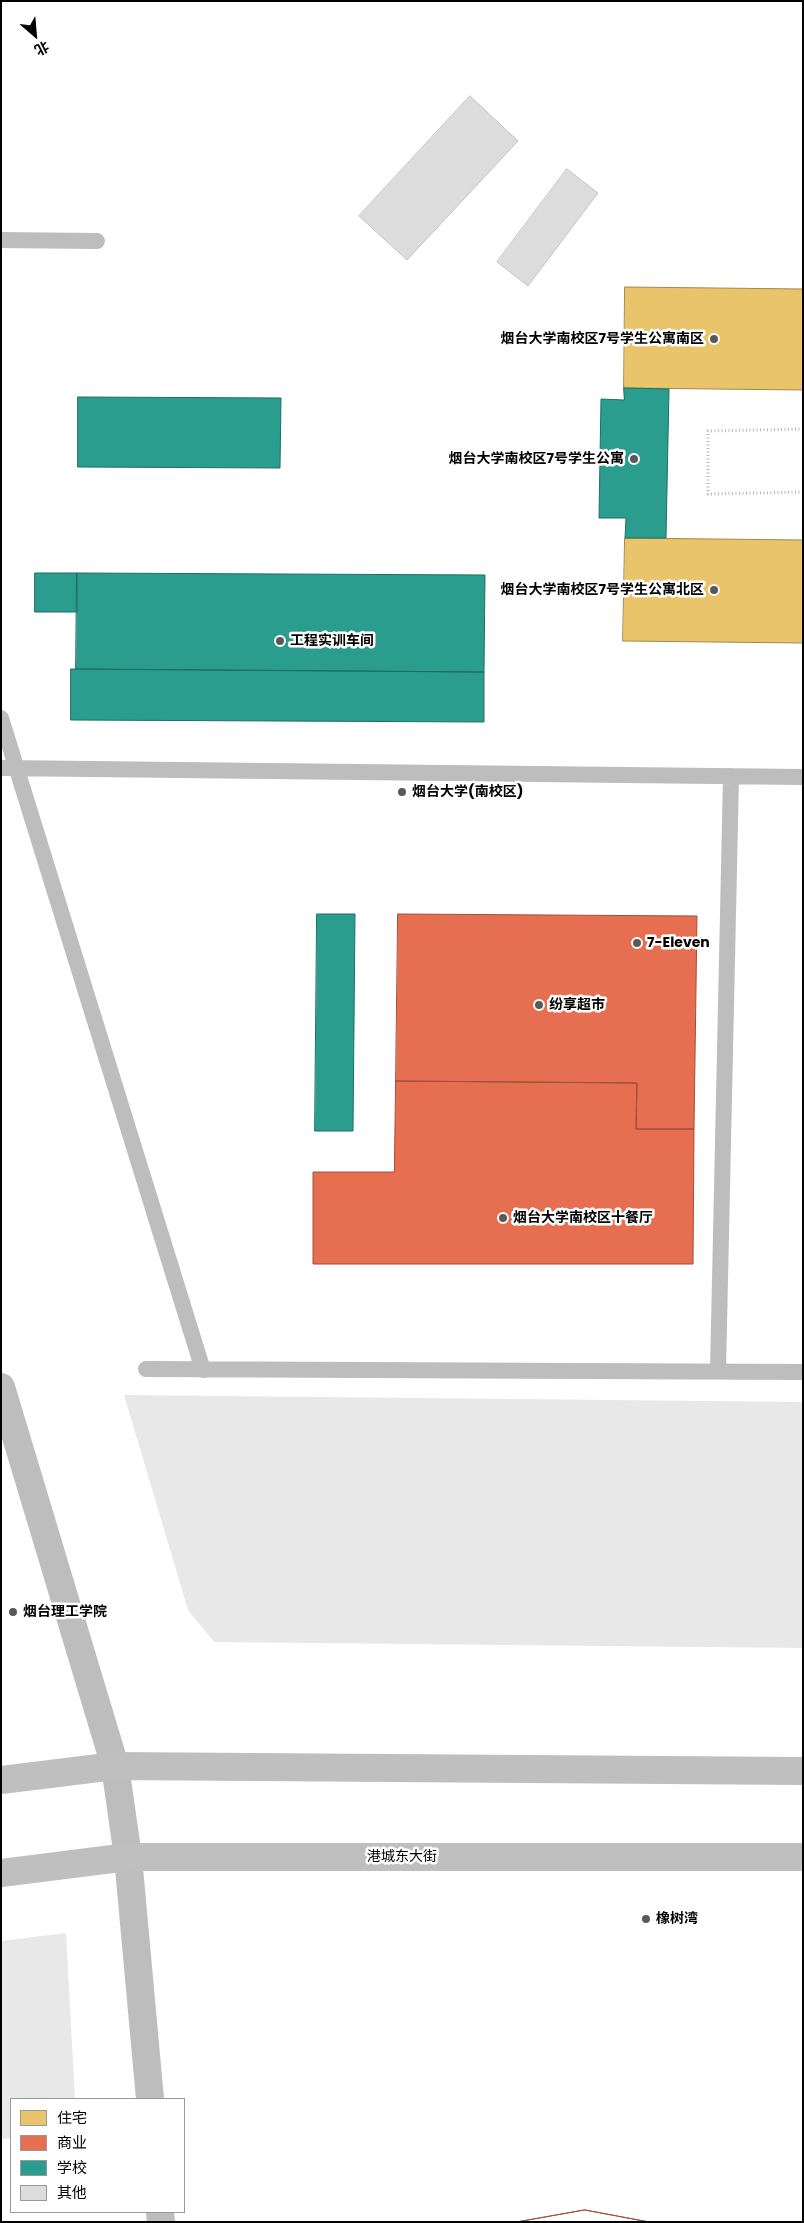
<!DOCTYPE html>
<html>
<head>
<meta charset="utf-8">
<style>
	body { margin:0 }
	#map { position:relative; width:804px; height:2223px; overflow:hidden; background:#fff; font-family:Poppins,"Noto Sans SC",sans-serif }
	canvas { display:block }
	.frame { position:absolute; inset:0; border:2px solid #000; pointer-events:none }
	.legend { position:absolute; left:10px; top:2098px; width:175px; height:115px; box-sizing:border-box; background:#fff; border:1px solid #999; margin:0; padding:6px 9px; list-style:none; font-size:15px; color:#000 }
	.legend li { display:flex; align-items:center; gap:10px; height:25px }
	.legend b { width:25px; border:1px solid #999 }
	.north { position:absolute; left:10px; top:10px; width:50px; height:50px; -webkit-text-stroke:4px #fff; paint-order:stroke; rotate:153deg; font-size:14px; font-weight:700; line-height:20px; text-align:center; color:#000 }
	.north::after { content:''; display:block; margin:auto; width:18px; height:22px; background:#000; clip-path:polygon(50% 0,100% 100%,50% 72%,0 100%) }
</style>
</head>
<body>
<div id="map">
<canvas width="804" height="2223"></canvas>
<div class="frame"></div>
<ul class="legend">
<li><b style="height:14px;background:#e9c46a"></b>住宅</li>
<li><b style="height:14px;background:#e76f51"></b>商业</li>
<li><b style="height:14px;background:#2a9d8f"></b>学校</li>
<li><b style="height:14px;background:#dcdcdc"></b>其他</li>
</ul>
<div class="north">北</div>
</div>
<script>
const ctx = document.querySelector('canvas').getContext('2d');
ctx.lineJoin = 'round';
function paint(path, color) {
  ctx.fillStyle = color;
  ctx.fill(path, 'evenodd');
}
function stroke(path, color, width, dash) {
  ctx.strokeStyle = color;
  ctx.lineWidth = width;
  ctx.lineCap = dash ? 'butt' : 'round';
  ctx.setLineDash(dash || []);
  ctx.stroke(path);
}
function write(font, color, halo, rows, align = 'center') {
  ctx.font = font + ' Poppins,"Noto Sans SC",sans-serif';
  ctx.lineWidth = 5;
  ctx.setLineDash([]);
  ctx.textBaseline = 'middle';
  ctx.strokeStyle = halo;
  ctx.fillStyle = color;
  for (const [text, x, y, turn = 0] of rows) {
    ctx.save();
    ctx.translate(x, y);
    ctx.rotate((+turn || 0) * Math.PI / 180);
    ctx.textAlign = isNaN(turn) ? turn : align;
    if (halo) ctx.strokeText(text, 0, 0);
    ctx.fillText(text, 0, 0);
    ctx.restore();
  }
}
paint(new Path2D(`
	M124,1395L803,1402V1648L214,1642L188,1610Z
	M66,1933L75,2099H11V2138L1,2139V1941Z`), '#e8e8e8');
const homes = new Path2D(`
	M625,287L803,289V390L624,388Z
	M625,538L803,540V643L623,641Z`);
paint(homes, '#e9c46a');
stroke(homes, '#a3894a', 1);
const shops = new Path2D(`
	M398,914L697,916L694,1129H636L637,1083L396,1081Z
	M396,1081L637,1083L636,1129H694L693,1264H313V1172H394Z
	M585,2210L649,2222H517Z
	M585,2210L649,2222H517Z`);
paint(shops, '#e76f51');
stroke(shops, '#a24e39', 1);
const schools = new Path2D(`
	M624,388L669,389L666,538H625L626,518H599L601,399L624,400Z
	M78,397L281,398L280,468L78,467Z
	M35,573H77V612H35Z
	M77,573L485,575L484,672L76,669Z
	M71,669L484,672V722L71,720Z
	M317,914H355L353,1131H315Z`);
paint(schools, '#2a9d8f');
stroke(schools, '#1d6e64', 1);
const building = new Path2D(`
	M470,96L518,141L407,260L359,216Z
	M567,169L598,193L528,286L497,262Z`);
paint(building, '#dcdcdc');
stroke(building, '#c4c4c4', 1);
stroke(new Path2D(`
	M803,429L708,431V494L803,492`), '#b8b8b8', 3, [1, 2.5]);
stroke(new Path2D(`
	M1,240L97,241
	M1,718L203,1370
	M1,768L803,777
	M146,1369L803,1372
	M718,1371L731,776`), '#bdbdbd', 16);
stroke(new Path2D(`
	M1,1387L115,1766L128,1857L150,2099
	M160,2212L161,2222`), '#bdbdbd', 28);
stroke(new Path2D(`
	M1,1780L115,1766L803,1771
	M1,1873L128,1857H803`), '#bfbfbf', 28);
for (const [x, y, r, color] of [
	[714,339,5,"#595959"],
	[634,459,5,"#595959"],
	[714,590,5,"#595959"],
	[280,641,5,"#595959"],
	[402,792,5,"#595959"],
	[637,943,5,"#595959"],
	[539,1005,5,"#595959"],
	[503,1218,5,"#595959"],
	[13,1612,5,"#595959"],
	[646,1919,5,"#595959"]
]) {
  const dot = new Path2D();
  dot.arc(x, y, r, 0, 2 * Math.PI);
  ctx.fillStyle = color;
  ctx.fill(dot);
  stroke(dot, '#fff', 2);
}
write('bold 14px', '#000', '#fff', [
	["烟台大学南校区7号学生公寓南区",704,339,"right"],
	["烟台大学南校区7号学生公寓",624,459,"right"],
	["烟台大学南校区7号学生公寓北区",704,590,"right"],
	["工程实训车间",290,641],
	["烟台大学(南校区)",412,792],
	["7-Eleven",647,943],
	["纷享超市",549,1005],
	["烟台大学南校区十餐厅",513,1218],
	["烟台理工学院",23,1612],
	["橡树湾",656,1919]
], 'left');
write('14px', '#000', '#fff', [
	["港城东大街",402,1857]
]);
</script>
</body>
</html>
